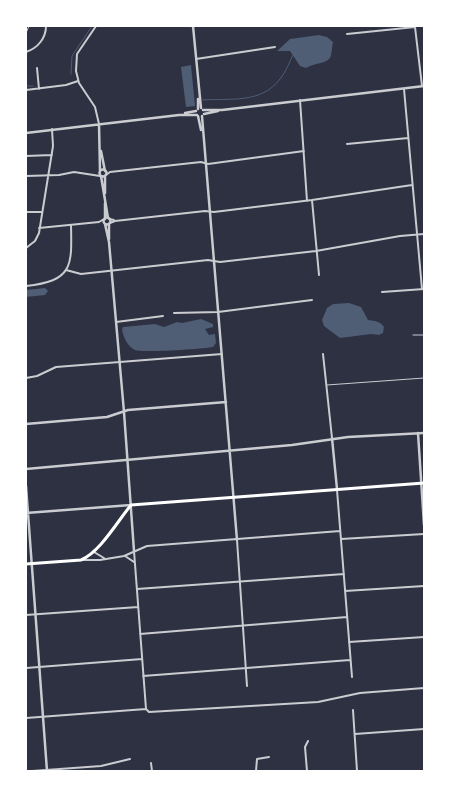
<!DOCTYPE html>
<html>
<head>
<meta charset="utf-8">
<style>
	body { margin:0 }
	#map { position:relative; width:450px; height:797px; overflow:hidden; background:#2d3142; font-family:"Source Sans 3",sans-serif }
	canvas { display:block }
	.frame { position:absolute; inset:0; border:27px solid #fff; pointer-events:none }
</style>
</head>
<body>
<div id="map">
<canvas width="450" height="797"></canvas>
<div class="frame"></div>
</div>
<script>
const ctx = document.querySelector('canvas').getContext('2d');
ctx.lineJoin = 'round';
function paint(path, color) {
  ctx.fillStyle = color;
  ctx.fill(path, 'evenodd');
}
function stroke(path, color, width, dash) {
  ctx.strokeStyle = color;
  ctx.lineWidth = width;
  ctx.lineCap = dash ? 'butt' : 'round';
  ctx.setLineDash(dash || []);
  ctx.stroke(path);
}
paint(new Path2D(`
	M319,35L327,37L333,42C332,47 332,51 331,55C330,64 313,63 306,68L300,66L290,51H277L290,39Z
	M191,65L195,106L186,107L181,67Z
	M45,288L48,291L45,295L26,297V290Z
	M349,303L361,307L368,320C375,321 380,321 384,327L383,333L379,335L371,334L340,338L324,326L322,320L327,308L333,304Z
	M201,319L213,324V327L205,329L209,335L215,334L216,343L213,347C204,349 140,353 135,350C127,346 124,338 122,330L123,327L155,324L164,327L177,322L182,323Z`), '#4f5d75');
stroke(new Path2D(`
	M71,74L72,56L92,26
	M26,86H33
	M203,100C231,98 261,104 280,79C286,72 289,63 293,55`), '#4f5d75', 1);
stroke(new Path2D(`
	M26,33L29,26
	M413,335H424
	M327,385L424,378`), '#caccd0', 1);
stroke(new Path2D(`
	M96,26L77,54L76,71L79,83L95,107L99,124
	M415,27L422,86
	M347,34L415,27
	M26,52C38,48 46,38 46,26
	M196,59L275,47
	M37,68L39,89
	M404,89L422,289
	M26,90L66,85L78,81
	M300,100L307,201
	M347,144L408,138
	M26,156L52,155
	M106,175L110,172L201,162L208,164L304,151
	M26,176L59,175L74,172L100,176
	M312,200L319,275
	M26,212H42
	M109,219L114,220
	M110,223L115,221L205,211L214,212L312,200L412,185
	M39,228L99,222L104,219
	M26,248L35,241L39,233L53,146L52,129
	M66,270L81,274L208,260L220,262L316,251L400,236L424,234
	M26,286C73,281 72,266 71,225
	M382,292L424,289
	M174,313L218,312L312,300
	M116,322L163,316
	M323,354L332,438
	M26,378L37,376L56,367L222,354
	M337,490L352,677
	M341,539L424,534
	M237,540L247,686
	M134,551L146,709
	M94,552L104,558
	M125,556L134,562
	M81,560H100L124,556L147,546L340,531
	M137,589L344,574
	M345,591L424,586
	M26,615L138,607
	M140,634L347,617
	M349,642L424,637
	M26,668L142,659
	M143,676L350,660
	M353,710L357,771
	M26,718L146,709L149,712L318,702L360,693L424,688
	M355,734L424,729
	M151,763L152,771
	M32,771L101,766L130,759
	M256,771L257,759L269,757
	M307,771L305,747L308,741`), '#caccd0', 2);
stroke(new Path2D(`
	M193,26L201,108
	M198,109V99
	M203,110H222L424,86
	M185,113L196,111
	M204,114L218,111
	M198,116L201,130
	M202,116L237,540
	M99,124L100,171
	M26,133L179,115H197
	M101,151L105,171
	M99.5 173a3.5 3.5 0 1 1 7 0a3.5 3.5 0 1 1-7 0Z
	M101,176L108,218
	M105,193V176
	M103.5 221a3.5 3.5 0 1 1 7 0a3.5 3.5 0 1 1-7 0Z
	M105,219V203
	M105,224L109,242L124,412L134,551
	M109,239V224
	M26,424L107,417L128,410L226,402
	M418,433L424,525
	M332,438L337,489
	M26,469L292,445L348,437L424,433
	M26,486L47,771
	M26,513L131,505`), '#caccd0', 2.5);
stroke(new Path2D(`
	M26,564L81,560C100,552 117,522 131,505L424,483`), '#fff', 3);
</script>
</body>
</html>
